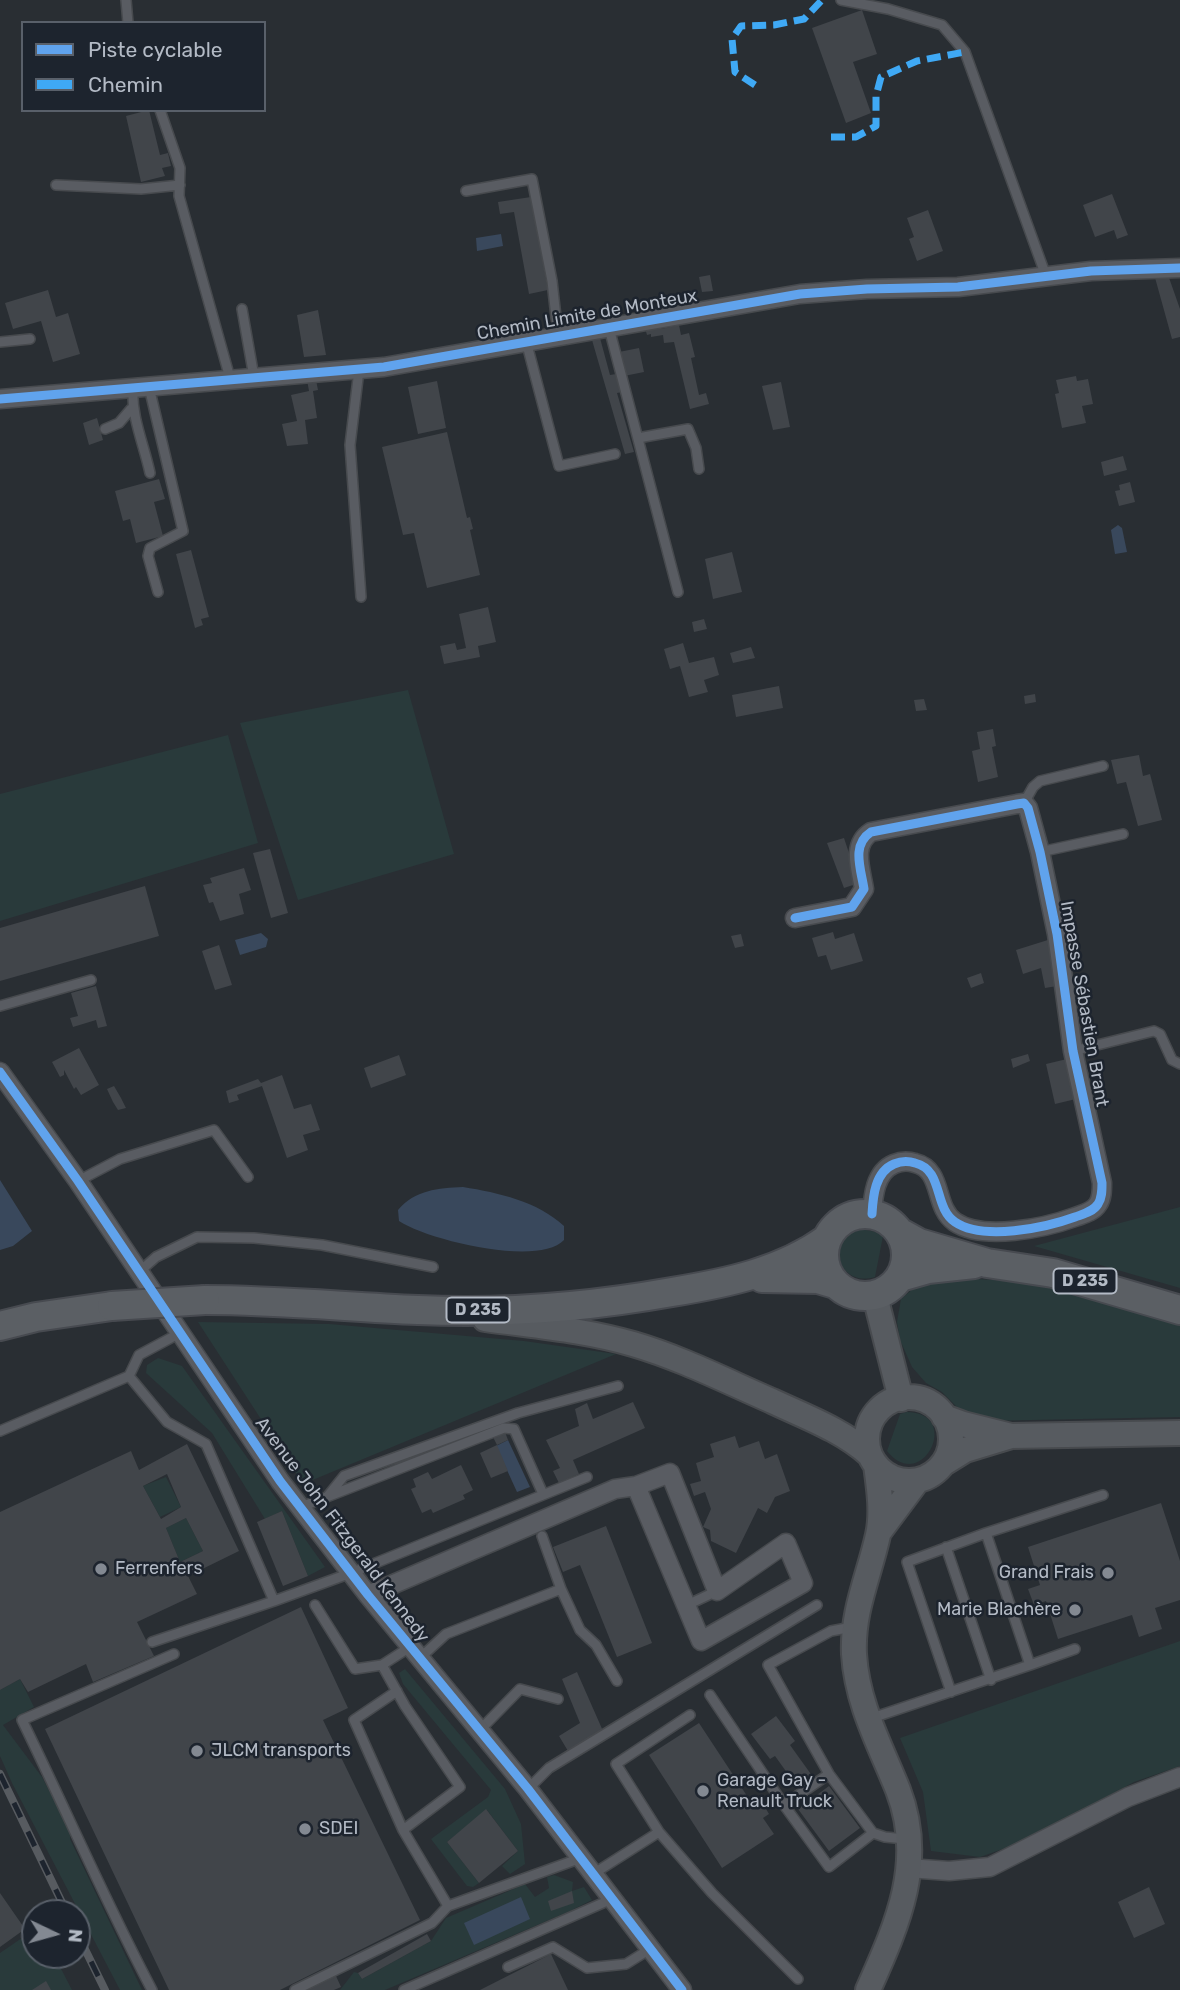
<!DOCTYPE html>
<html>
<head>
<meta charset="utf-8">
<style>
	body { margin:0 }
	#map { position:relative; width:1180px; height:1990px; overflow:hidden; background:#292e33; font-family:Rubik,sans-serif }
	canvas { display:block }
	.legend { position:absolute; left:21px; top:21px; width:245px; height:91px; box-sizing:border-box; background:#1d242e; border:2px solid #59606a; margin:0; padding:9px 12px; list-style:none; font-size:21px; color:#b3bac5 }
	.legend li { display:flex; align-items:center; gap:14px; height:35px }
	.legend b { width:35px; border:2px solid #59606a }
	.north { position:absolute; left:21px; top:1899px; width:70px; height:70px; box-sizing:border-box; background:#1d242e; border:2px solid #59606a; border-radius:50%; rotate:95deg; font-size:19px; font-weight:700; line-height:28px; text-align:center; color:#b3bac5 }
	.north::after { content:''; display:block; margin:auto; width:24px; height:32px; background:#838992; clip-path:polygon(50% 0,100% 100%,50% 72%,0 100%) }
</style>
</head>
<body>
<div id="map">
<canvas width="1180" height="1990"></canvas>
<ul class="legend">
<li><b style="height:9px;background:#60a3ed"></b>Piste cyclable</li>
<li><b style="height:9px;background:#3fa9f5"></b>Chemin</li>
</ul>
<div class="north">N</div>
</div>
<script>
const ctx = document.querySelector('canvas').getContext('2d');
ctx.lineJoin = 'round';
function paint(path, color) {
  ctx.fillStyle = color;
  ctx.fill(path, 'evenodd');
}
function stroke(path, color, width, dash) {
  ctx.strokeStyle = color;
  ctx.lineWidth = width;
  ctx.lineCap = dash ? 'butt' : 'round';
  ctx.setLineDash(dash || []);
  ctx.stroke(path);
}
function write(font, color, halo, rows, align = 'center') {
  ctx.font = font + ' Rubik,sans-serif';
  ctx.lineWidth = 5;
  ctx.setLineDash([]);
  ctx.textBaseline = 'middle';
  ctx.strokeStyle = halo;
  ctx.fillStyle = color;
  for (const [text, x, y, turn = 0] of rows) {
    ctx.save();
    ctx.translate(x, y);
    ctx.rotate((+turn || 0) * Math.PI / 180);
    ctx.textAlign = isNaN(turn) ? turn : align;
    if (halo) ctx.strokeText(text, 0, 0);
    ctx.fillText(text, 0, 0);
    ctx.restore();
  }
}
paint(new Path2D(`
	M408,690L454,854L298,900L240,723Z
	M228,735L258,843L0,921V794Z
	M1180,1207V1288L1034,1246Z
	M861,1229L876,1232L883,1236L875,1277C838,1288 824,1239 861,1229Z
	M942,1277L1011,1281L1065,1291L1180,1325V1417L983,1421L962,1412L942,1392L926,1383L912,1367L900,1340L897,1322L901,1299L921,1282Z
	M198,1322L329,1324L524,1341L616,1354L303,1484Z
	M158,1358L182,1366L325,1567L308,1576L282,1511L265,1519L212,1433L146,1373L147,1365Z
	M907,1412C963,1413 922,1495 887,1451L900,1414Z
	M166,1477L181,1507L160,1517L143,1486Z
	M186,1518L203,1551L180,1562L166,1528Z
	M1180,1641V1766L1134,1782L1023,1842L980,1857L931,1851L923,1792L900,1738Z
	M405,1669L505,1789L521,1824L525,1864L510,1874L502,1866L518,1851L487,1810L447,1842L479,1883L473,1887L467,1886L431,1839L488,1797L491,1790L403,1684L399,1673Z
	M20,1679L34,1707L3,1725L42,1777L70,1830V1839L142,1990H120L12,1783L0,1756V1690Z
	M554,1875L573,1882L572,1891L584,1887L592,1900L570,1911L385,1990H340L354,1972L358,1973L362,1979L431,1941L446,1918L525,1884L535,1897L549,1888L547,1877Z
	M35,1929V1955H54L72,1990H0V1953Z`), '#293a3b');
paint(new Path2D(`
	M501,234L503,246L477,251L476,238Z
	M1118,525L1122,528L1127,552L1115,554L1111,530Z
	M261,933L268,939L266,947L240,955L235,940Z
	M0,1180L32,1231L13,1246L0,1250Z
	M463,1187C499,1193 537,1201 564,1226V1240C539,1267 427,1240 399,1221L398,1210C415,1190 438,1188 463,1187Z
	M508,1440L530,1487L517,1492L496,1446Z
	M521,1897L530,1919L474,1945L464,1923Z`), '#39485c');
paint(new Path2D(`
	M862,10L877,54L853,62L871,113L846,123L812,28Z
	M149,110L160,155L168,153L171,166L162,168L165,176L141,182L126,116Z
	M1112,194L1128,235L1117,239L1114,230L1095,237L1083,205Z
	M531,197L548,290L529,294L514,212L500,214L498,202Z
	M928,210L943,251L917,261L909,239L914,237L907,218Z
	M1167,272L1180,309V337L1172,339L1154,274Z
	M710,275L713,291L702,292L699,277Z
	M48,290L56,317L68,313L80,354L53,362L41,321L13,329L5,303Z
	M318,310L326,355L304,357L297,315Z
	M679,325L681,335L689,333L695,357L691,358L699,395L706,393L709,404L690,409L674,342L664,343L663,335L651,337V334L647,335L645,328L660,326L661,329Z
	M600,338L610,375L616,374L622,392L617,393L634,452L625,454L592,340Z
	M639,348L644,372L624,376L619,352Z
	M1076,376L1077,381L1088,379L1093,404L1082,406L1086,423L1062,428L1055,394L1059,393L1056,380Z
	M307,380H316L318,390L313,391L317,418L305,420L308,444L287,446L282,424L297,421L291,395L309,391Z
	M437,381L446,428L418,434L408,387Z
	M781,382L790,427L773,430L762,386Z
	M97,418L103,440L89,445L83,423Z
	M447,432L467,518L470,517L473,529L470,530L480,575L427,588L414,533L403,535L382,447Z
	M1123,456L1127,470L1104,476L1101,462Z
	M159,479L165,499L154,502L163,536L136,543L130,519L123,521L115,491Z
	M1130,482L1135,502L1119,506L1115,491L1120,490L1119,485Z
	M191,550L209,617L201,619L203,625L195,628L176,554Z
	M732,552L742,592L713,599L705,559Z
	M488,607L496,642L478,646L480,657L444,664L440,646L455,643L457,650L466,648L459,614Z
	M704,619L707,629L694,632L692,622Z
	M683,643L689,663L714,657L719,675L704,680L708,692L689,697L680,666L670,669L664,649Z
	M751,647L755,658L733,663L730,653Z
	M779,686L783,708L736,717L732,695Z
	M1035,694L1036,702L1025,704L1024,696Z
	M924,699L927,710L916,711L914,700Z
	M993,729L996,746L992,747L998,777L978,782L972,751L980,749L977,732Z
	M1139,755L1143,776L1150,774L1162,820L1138,826L1126,782L1117,784L1111,760Z
	M844,838L859,883L844,888L827,843Z
	M270,849L288,913L271,918L253,853Z
	M244,868L251,890L239,894L244,914L220,921L213,902L209,903L203,885L212,883L210,878Z
	M145,886L159,936L0,981V928Z
	M833,932L835,939L854,933L863,961L831,970L826,955L818,957L812,938Z
	M741,934L744,946L735,948L731,936Z
	M1051,939L1057,986L1045,988L1041,968L1023,974L1016,950Z
	M219,945L232,985L215,990L202,951Z
	M981,973L984,983L971,988L967,978Z
	M96,986L107,1026L98,1028L96,1020L73,1027L70,1018L78,1016L71,993Z
	M79,1048L99,1085L81,1095L76,1087L74,1089L64,1070V1075L60,1077L52,1062Z
	M1028,1054L1030,1061L1013,1068L1011,1059Z
	M399,1055L406,1075L371,1088L364,1068Z
	M1067,1059L1076,1099L1055,1104L1046,1064Z
	M282,1075L294,1109L311,1104L320,1130L303,1135L308,1150L287,1158L262,1086L237,1095L239,1100L229,1103L226,1091L258,1079L261,1083Z
	M114,1086L121,1098L126,1108L118,1110L113,1102L107,1089Z
	M633,1402L645,1428L573,1460L579,1474L559,1483L553,1471L560,1468L546,1440L579,1426L575,1409L587,1403L593,1419Z
	M505,1432L508,1440L497,1445L493,1437Z
	M735,1436L739,1448L759,1441L765,1459L777,1454L790,1491L775,1497L767,1513L758,1508L736,1553L711,1541L710,1530L703,1527L711,1509L705,1492L694,1496L690,1484L701,1481L696,1463L714,1457L710,1444Z
	M187,1444L239,1551L188,1576L197,1594L137,1622L154,1656L93,1682L86,1664L28,1692L20,1679L0,1690V1512L131,1451L139,1470ZM167,1474L181,1507L161,1519L143,1486ZM186,1518L203,1551L180,1562L166,1528Z
	M497,1445L508,1471L491,1478L480,1453Z
	M461,1465L473,1490L463,1495L465,1499L433,1513L431,1509L422,1513L411,1489L416,1487L413,1479L428,1472L432,1479Z
	M1161,1503L1180,1561V1600L1155,1608L1162,1629L1139,1637L1132,1615L1058,1639L1046,1601L1034,1605L1028,1589L1040,1585L1028,1547Z
	M282,1511L308,1576L283,1586L257,1522Z
	M606,1526L652,1643L617,1657L580,1565L563,1572L553,1547Z
	M301,1607L348,1708L323,1720L420,1920L280,1990H169L45,1729Z
	M577,1672L603,1731L568,1751L559,1736L580,1723L562,1679Z
	M776,1716L795,1741L790,1745L813,1777L798,1788L775,1756L770,1759L751,1734Z
	M699,1723L751,1802L759,1797L769,1814L763,1818L774,1834L722,1868L649,1755Z
	M829,1786L860,1828L829,1851L798,1809Z
	M486,1809L518,1851L479,1883L447,1842Z
	M1149,1887L1165,1924L1134,1938L1118,1902Z
	M572,1891L574,1903L551,1911L548,1901Z
	M0,1893L25,1929L0,1947Z
	M427,1934L431,1941L362,1979L358,1973Z
	M551,1954L568,1990H480Z
	M336,1976L341,1987L334,1990H307Z
	M46,1981L51,1990H32Z`), '#41454a');
const lane = new Path2D(`
	M126,0L128,23
	M841,0L888,9L942,25L965,52L1046,276
	M160,110L180,168L179,196L230,378
	M56,185L141,189L180,185
	M466,191L532,179L552,281L558,335
	M242,309L254,377
	M609,328L678,592
	M526,341L559,466L615,454
	M0,342L30,339
	M359,370L350,445L361,597
	M149,387L183,531L150,548L148,556L158,592
	M133,388C131,416 144,445 150,473
	M105,429L119,423L131,409
	M638,438L688,429L696,448L699,469
	M1024,803L1033,787L1040,781L1103,766
	M1040,852L1123,834
	M0,1006L91,980
	M1073,1051L1154,1031L1160,1034L1172,1060L1180,1064
	M78,1181L120,1159L214,1130L248,1177
	M139,1272L156,1257L197,1237L254,1238L322,1245L433,1267
	M129,1376L167,1422L206,1444L274,1601L351,1573L587,1477
	M0,1431L129,1376L139,1355L180,1333
	M327,1497L344,1476L518,1413L618,1386
	M301,1507L504,1428L514,1429L543,1494
	M986,1533L1103,1495
	M542,1536L561,1589
	M946,1547L991,1680
	M315,1605L355,1669L382,1665
	M685,1606L717,1591
	M152,1642L274,1601
	M420,1658L446,1634L561,1589L580,1630L596,1645L617,1681
	M1030,1665L1075,1649
	M397,1691L354,1720L403,1830L448,1906L581,1858
	M710,1695L784,1805
	M869,1719L1030,1665L986,1533L907,1562L951,1692
	M479,1731L520,1689L558,1699
	M829,1774L784,1805L829,1867L873,1833L829,1774L768,1665L831,1631L852,1627
	M528,1789L549,1768L817,1605
	M403,1830L460,1787L405,1706L382,1665L410,1647
	M659,1832L712,1893L798,1979
	M873,1833L885,1837L905,1839
	M593,1874L659,1832L616,1764L690,1715
	M508,1967L553,1947L587,1968L626,1964L650,1949
	M152,1990C105,1901 66,1810 22,1720L174,1654
	M295,1990L432,1923L448,1906
	M404,1990L612,1899`);
const street = new Path2D(`
	M0,399L384,367L800,294L867,289L958,287L1091,271L1180,268
	M795,918L852,907L864,889C861,869 851,845 871,832L1017,804L1024,803L1028,808L1040,852L1057,934L1073,1051L1102,1183C1102,1191 1102,1198 1098,1204C1093,1212 1083,1214 1075,1217C1045,1228 983,1241 955,1222C933,1207 944,1170 915,1163C909,1161 901,1161 894,1164C875,1172 873,1196 872,1214
	M0,1072L78,1181L280,1481L368,1595L528,1789L682,1990
	M368,1595L615,1489L636,1486L701,1641L803,1583L786,1543L717,1591L670,1473L636,1486
	M908,1868L949,1871L990,1867L1128,1797L1180,1777`);
const secondary = new Path2D(`
	M875,1296L901,1399
	M485,1319C535,1326 585,1330 633,1344C681,1358 726,1381 772,1401C806,1417 842,1430 870,1455
	M867 1439a42 42 0 1 1 84 0a42 42 0 1 1-84 0Z
	M944,1417L963,1424L1011,1436L1180,1433
	M944,1463L965,1450L1011,1436
	M879,1532L917,1481
	M868,1990C897,1925 926,1862 898,1790C880,1745 857,1704 854,1654C852,1611 869,1576 878,1535C883,1513 879,1487 876,1465`);
const primary = new Path2D(`
	M824 1255a41 41 0 1 1 82 0a41 41 0 1 1-82 0Z
	M899,1232L919,1243L987,1263L1053,1273L1180,1310
	M900,1277L928,1269L974,1264
	M762,1278L818,1279L835,1284
	M205,1300C277,1300 347,1307 418,1310C503,1314 588,1307 672,1292C727,1283 781,1272 827,1239
	M0,1326L36,1317L112,1306`);
stroke(lane, '#474a4e', 12);
stroke(street, '#474a4e', 21);
stroke(secondary, '#474a4e', 28);
stroke(primary, '#474a50', 32);
stroke(lane, '#595c62', 9);
stroke(street, '#595c62', 18);
stroke(secondary, '#575b60', 24);
stroke(primary, '#5b5f64', 28);
const rail = new Path2D(`
	M0,1774L67,1913
	M77,1933L105,1990`);
stroke(rail, '#575b60', 8);
stroke(rail, '#1d242e', 5, [16]);
const primaryBridge = new Path2D(`
	M112,1306L205,1300`);
stroke(primaryBridge, '#474a50', 32, []);
stroke(primaryBridge, '#5b5f64', 28);
stroke(new Path2D(`
	M755,85L735,72L732,39L741,26L774,25L804,19L822,0
	M831,137H856L876,126V96L881,77L917,61L965,52`), '#3fa9f5', 7, [14, 7]);
stroke(new Path2D(`
	M0,399L384,367L800,294L867,289L958,287L1091,271L1180,268
	M795,918L852,907L864,889C861,869 851,845 871,832L1017,804L1024,803L1028,808L1040,852L1057,934L1073,1051L1102,1183C1102,1191 1102,1198 1098,1204C1093,1212 1083,1214 1075,1217C1045,1228 983,1241 955,1222C933,1207 944,1170 915,1163C909,1161 901,1161 894,1164C875,1172 873,1196 872,1214
	M0,1072L78,1181L280,1481L368,1595L528,1789L682,1990`), '#60a3ed', 9);
for (const [x, y, r, color] of [
	[101,1569,7,"#838992"],
	[1108,1573,7,"#838992"],
	[1075,1610,7,"#838992"],
	[197,1751,7,"#838992"],
	[703,1791,7,"#838992"],
	[305,1829,7,"#838992"]
]) {
  const dot = new Path2D();
  dot.arc(x, y, r, 0, 2 * Math.PI);
  ctx.fillStyle = color;
  ctx.fill(dot);
  stroke(dot, '#1d242e', 2.5);
}
for (const [x, y, w] of [
	[1085,1281,63],
	[478,1310,63]
]) {
  const box = new Path2D();
  box.roundRect(x - w / 2, y - 12.5, w, 25, 5);
  ctx.fillStyle = '#1d242e';
  ctx.fill(box);
  stroke(box, '#b3bac5', 2);
}
write('bold 16px', '#b3bac5', null, [
	["D 235",1085,1281],
	["D 235",478,1310]
]);
write('18px', '#b3bac5', '#1d242e', [
	["Chemin Limite de Monteux",587,315,-10],
	["Impasse Sébastien Brant",1084,1004,80],
	["Avenue John Fitzgerald Kennedy",342,1530,53]
]);
write('18px', '#b3bac5', '#1d242e', [
	["Ferrenfers",115,1569],
	["Grand Frais",1094,1573,"right"],
	["Marie Blachère",1061,1610,"right"],
	["JLCM transports",211,1751],
	["Garage Gay -",717,1781],
	["Renault Truck",717,1802],
	["SDEI",319,1829]
], 'left');
</script>
</body>
</html>
